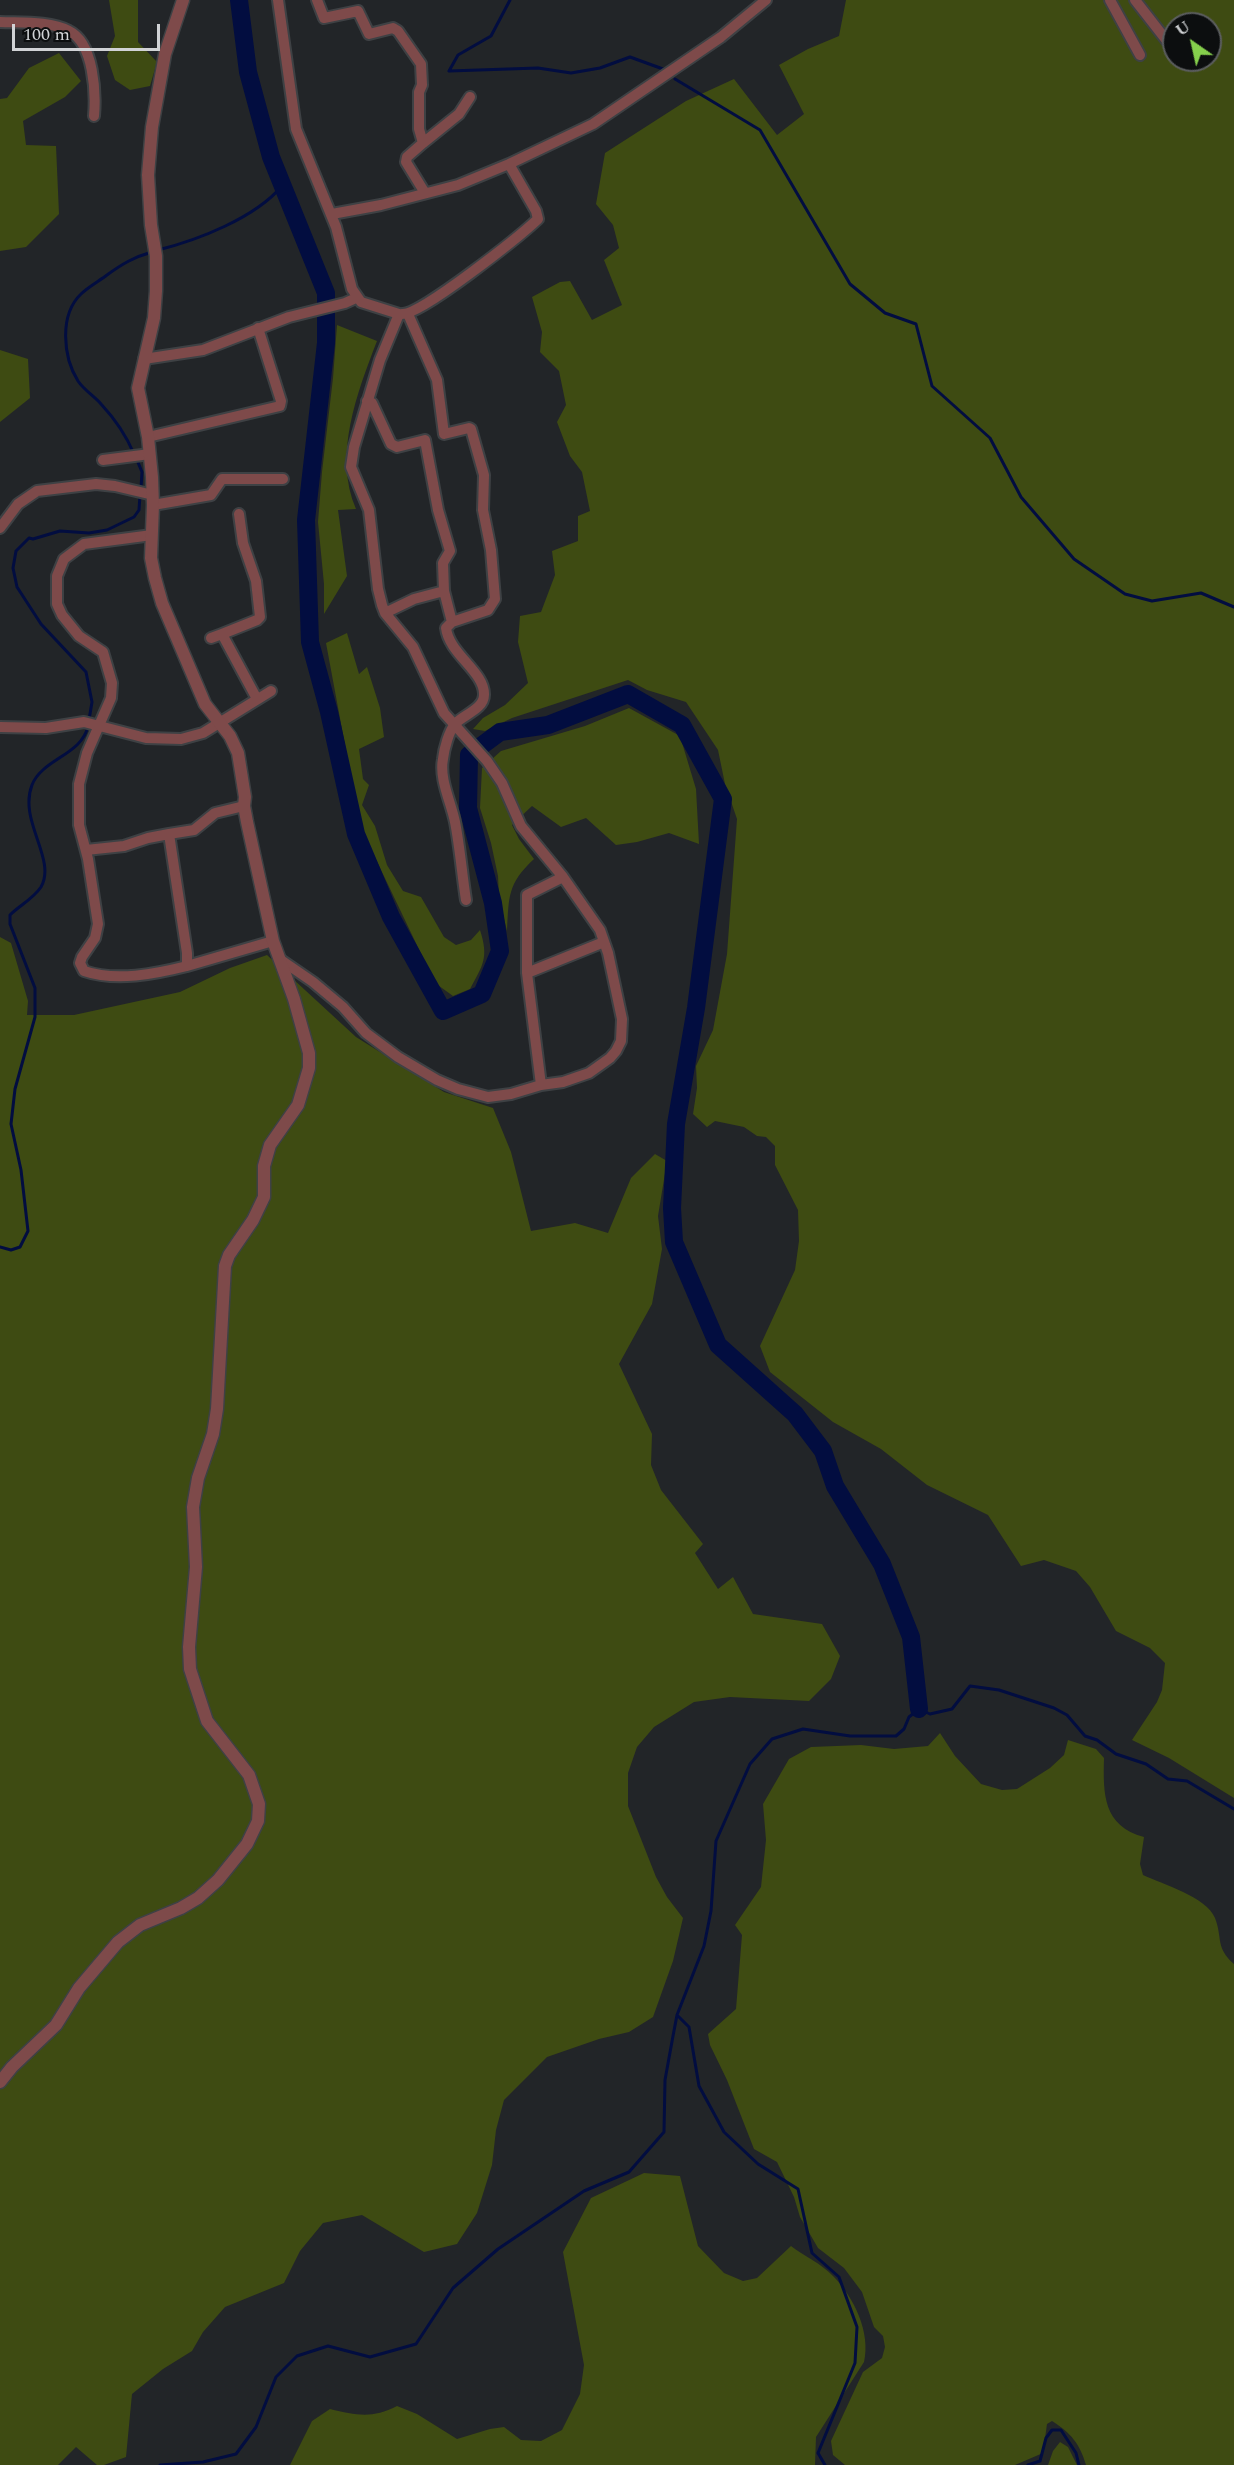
<!DOCTYPE html>
<html>
<head>
<meta charset="utf-8">
<style>
	body { margin:0 }
	#map { position:relative; width:1234px; height:2465px; overflow:hidden; background:#222528; font-family:Spectral,serif }
	canvas { display:block }
	.north { position:absolute; left:1162px; top:12px; width:60px; height:60px; box-sizing:border-box; background:#0c0e0f; border:2px solid #5b5d5f; border-radius:50%; rotate:326deg; font-size:16px; font-weight:700; line-height:24px; text-align:center; color:#d1d3d6 }
	.north::after { content:''; display:block; margin:auto; width:21px; height:27px; background:#85cf4c; clip-path:polygon(50% 0,100% 100%,50% 72%,0 100%) }
	.scale { position:absolute; left:12px; top:24px; width:148px; height:27px; box-sizing:border-box; border:3px solid #d1d3d6; border-top:0; padding-left:8px; font-size:18px; line-height:21px; white-space:nowrap; color:#d1d3d6; -webkit-text-stroke:4px #0c0e0f; paint-order:stroke }
</style>
</head>
<body>
<div id="map">
<canvas width="1234" height="2465"></canvas>
<div class="north">U</div>
<div class="scale">100 m</div>
</div>
<script>
const ctx = document.querySelector('canvas').getContext('2d');
ctx.lineJoin = 'round';
function paint(path, color) {
  ctx.fillStyle = color;
  ctx.fill(path, 'evenodd');
}
function stroke(path, color, width, dash) {
  ctx.strokeStyle = color;
  ctx.lineWidth = width;
  ctx.lineCap = dash ? 'butt' : 'round';
  ctx.setLineDash(dash || []);
  ctx.stroke(path);
}
paint(new Path2D(`
	M109,0H138V42L157,62L150,86L130,90L115,80L107,56L115,36Z
	M846,0H1234V1798L1169,1758L1132,1740L1157,1702L1162,1690L1165,1663L1150,1648L1116,1631L1090,1587L1076,1571L1044,1560L1021,1566L988,1515L927,1485L881,1449L833,1422L770,1372L760,1346L795,1270L799,1241L798,1210L775,1165V1146L766,1137L757,1136L744,1127L715,1121L707,1127L693,1114L697,1088L696,1066L713,1030L727,954L737,819L725,784L718,750L686,702L647,690L628,680L512,718L485,731L473,729L483,718L505,705L528,683L518,642L520,616L541,612L555,575L552,551L578,541V516L590,511L582,472L570,456L557,422L566,405L559,371L540,352L542,332L532,297L560,282L570,281L592,320L622,305L604,260L619,248L613,225L596,204L605,153L686,101L734,79L777,135L804,114L779,65L808,49L839,36ZM1174,24H1210V60H1174Z
	M59,53L81,81L65,97L23,121L26,145L56,146L59,214L26,247L0,251V99L7,98L29,68Z
	M337,325L377,341C357,393 333,455 356,509L338,510L347,576L324,614V584L318,522L322,472L333,378Z
	M0,350L28,359L30,398L0,422Z
	M347,633L359,674L367,667L380,708L384,737L359,749L363,779L369,785L362,805L375,826L387,865L403,891L421,897L444,937L456,945L471,940L480,930C489,958 483,965 470,989L453,996L435,983L360,826L326,643Z
	M629,708L680,736L696,789L699,844L669,833L637,842L616,845L586,818L561,827L532,806L512,825L519,839L534,859C507,884 509,897 507,931L499,898L498,876L491,843L480,808L482,768L501,751L585,726Z
	M0,937L11,943L28,1001L27,1015H74L180,992L230,968L267,955L356,1037L444,1092L493,1108L511,1152L531,1231L575,1223L608,1233L631,1178L655,1154L667,1161L658,1216L662,1249L652,1304L619,1364L652,1434L651,1465L661,1490L703,1544L695,1553L718,1589L733,1577L753,1614L822,1624L840,1656L831,1679L809,1701L730,1697L694,1702L654,1727L637,1747L628,1773V1806L656,1877L667,1897L683,1918L673,1961L653,2017L629,2032L599,2039L547,2057L504,2100L496,2130L492,2165L477,2213L457,2244L424,2252L362,2215L323,2223L300,2251L284,2283L225,2307L203,2332L192,2351L163,2369L132,2394L126,2457L104,2465H97L76,2447L58,2465H0Z
	M940,1733L955,1756L981,1784L1002,1790L1017,1789L1050,1768L1064,1755L1068,1740L1096,1749L1104,1758C1103,1794 1103,1826 1144,1837L1140,1864L1143,1875C1162,1884 1207,1897 1215,1918C1223,1939 1215,1947 1234,1964V2465H1086C1080,2444 1071,2433 1052,2421L1047,2424L1043,2453L1015,2465H845L833,2455L831,2441L863,2372L882,2358L885,2347L883,2336L874,2327L862,2292L844,2268L818,2248L800,2217L794,2197L777,2162L754,2149L727,2080L710,2045L708,2034L736,2009L742,1935L735,1925L761,1887L766,1840L763,1804L789,1759L811,1747L861,1745L894,1749L928,1746Z
	M644,2173L680,2176L698,2246L724,2273L743,2281L757,2278L791,2246C804,2256 822,2264 833,2276C854,2297 871,2333 864,2362L816,2437L815,2465H290L312,2421L330,2409C356,2415 372,2419 397,2406L417,2414L457,2439L490,2429L504,2427L521,2440L541,2441L562,2430L580,2394L584,2365L563,2252L591,2198Z
	M1060,2442L1068,2447L1077,2465H1048L1053,2451Z`), '#3e4b12');
stroke(new Path2D(`
	M510,0L491,36L458,55L449,71L538,68L571,73L600,68L630,57L663,69
	M675,79L760,130L850,284L885,313L916,324L932,386L990,438L1021,497L1074,559L1125,594L1152,601L1201,593L1234,607
	M158,250C198,240 255,218 282,186
	M134,454C126,435 115,419 101,404C94,396 84,390 78,381C63,357 59,315 81,294C88,287 99,281 107,275C122,264 134,257 152,252
	M137,460L142,472L141,488
	M89,720L92,702L86,672L41,624L17,587L13,568L16,551L29,538L33,539L60,531L89,533L107,530L134,517L139,510L140,495
	M0,1247L11,1250L20,1247L28,1231L21,1170L11,1124L15,1089L35,1017V988L10,924V915C20,905 33,899 41,887C57,859 18,821 32,785C42,759 82,755 88,726
	M678,2016L689,2027L699,2086L724,2132L758,2164L798,2189L812,2253L839,2277L857,2327L855,2363L818,2453L825,2465
	M160,2465L203,2462L236,2454L256,2427L276,2377L297,2356L328,2346L370,2357L416,2344L453,2288L498,2249L584,2191L629,2172L664,2132L665,2080L673,2036L677,2015L704,1946L711,1911L716,1841L750,1764L772,1739L803,1729L850,1736H896L904,1729L909,1717L919,1709L930,1714L952,1709L970,1686L999,1690L1054,1708L1067,1715L1085,1736L1097,1740L1116,1754L1146,1764L1168,1779L1187,1781L1234,1809
	M1028,2465L1040,2461L1046,2438L1052,2430H1061L1076,2453L1079,2465`), '#020d40', 3);
stroke(new Path2D(`
	M239,0L248,72L271,157L326,293V343L306,520L310,642L329,712L356,834L391,917L443,1011L482,994L500,951L493,903L468,808L469,755L500,732L548,725L628,694L682,725L723,799L696,1008L676,1124L672,1208L674,1242L718,1345L795,1414L823,1451L835,1486L882,1564L911,1637L919,1709`), '#020d40', 18);
const minor = new Path2D(`
	M278,0L296,129L336,227L352,289L361,302L399,314L380,360L354,447L351,467L369,510L378,589L382,605L385,613L413,647L444,713L487,761L502,783L521,826L563,877L600,930L608,953L622,1019L621,1041L616,1051L610,1058L589,1073L563,1082L541,1085L511,1094L488,1097L458,1089L437,1080L398,1057L366,1033L343,1007L313,982L281,960
	M317,0L324,18L358,11L369,34L393,28L398,31L421,64L422,85L419,92V129L423,143L407,157L406,162L425,193
	M1110,0L1140,55
	M1135,0L1167,41
	M0,22C21,23 50,21 69,31C94,43 96,93 94,116
	M423,143L459,114L470,97
	M332,214L381,205L458,185L509,164L593,124L721,37L766,0
	M402,314C421,315 520,236 538,219L536,211L509,164
	M408,314L437,380L444,434L469,428L471,429L484,475L483,510L491,550L495,599L488,610L452,622L446,628C449,654 485,672 484,695C484,709 463,715 455,724C449,731 444,749 443,759C439,779 451,802 455,822C460,848 462,874 466,900
	M144,359L203,350L289,317L345,303L356,298
	M367,401L372,403L391,444L397,447L425,440L438,510L450,551L443,563L444,591
	M148,437L280,406L281,401L258,328
	M103,460L150,454
	M153,505L211,495L222,479H283
	M0,528L18,504L37,491L96,484L115,486L153,495
	M152,535L84,544L64,559L57,576V604L62,615L79,636L103,652L112,683L111,698L87,753L79,784V825L88,859L98,924L95,938L82,957L80,963L84,971C116,982 155,974 187,966
	M385,613L414,599L444,591L452,622
	M222,634L257,620L260,617L256,581L243,543L239,514
	M211,638L222,634L257,699
	M0,727L46,728L84,722L146,738L181,739L203,733L271,691
	M169,834L194,830L215,813L244,806
	M86,850L124,846L148,838L169,834L187,953V966L273,941
	M527,973V895L563,877
	M541,1085L527,973L604,942`);
const tertiary = new Path2D(`
	M0,2082L12,2067L56,2025L79,1988L118,1942L140,1925L181,1908L198,1898L218,1880L247,1844L258,1821L259,1804L249,1775L207,1721L190,1669L189,1647L196,1567L193,1507L198,1478L213,1434L217,1409L225,1266L229,1255L253,1220L264,1197V1166L270,1145L298,1105L309,1068V1053L294,999L273,941L247,822L244,806L245,797L238,753L230,736L205,704L162,603L155,578L151,558L153,505L152,477L148,437L138,388L154,318L156,291V256L151,225L148,175L152,127L165,54L183,0`);
stroke(minor, '#3e4144', 14);
stroke(tertiary, '#3e4144', 15);
stroke(minor, '#7e4a4a', 10);
stroke(tertiary, '#7e4a4a', 12);
</script>
</body>
</html>
